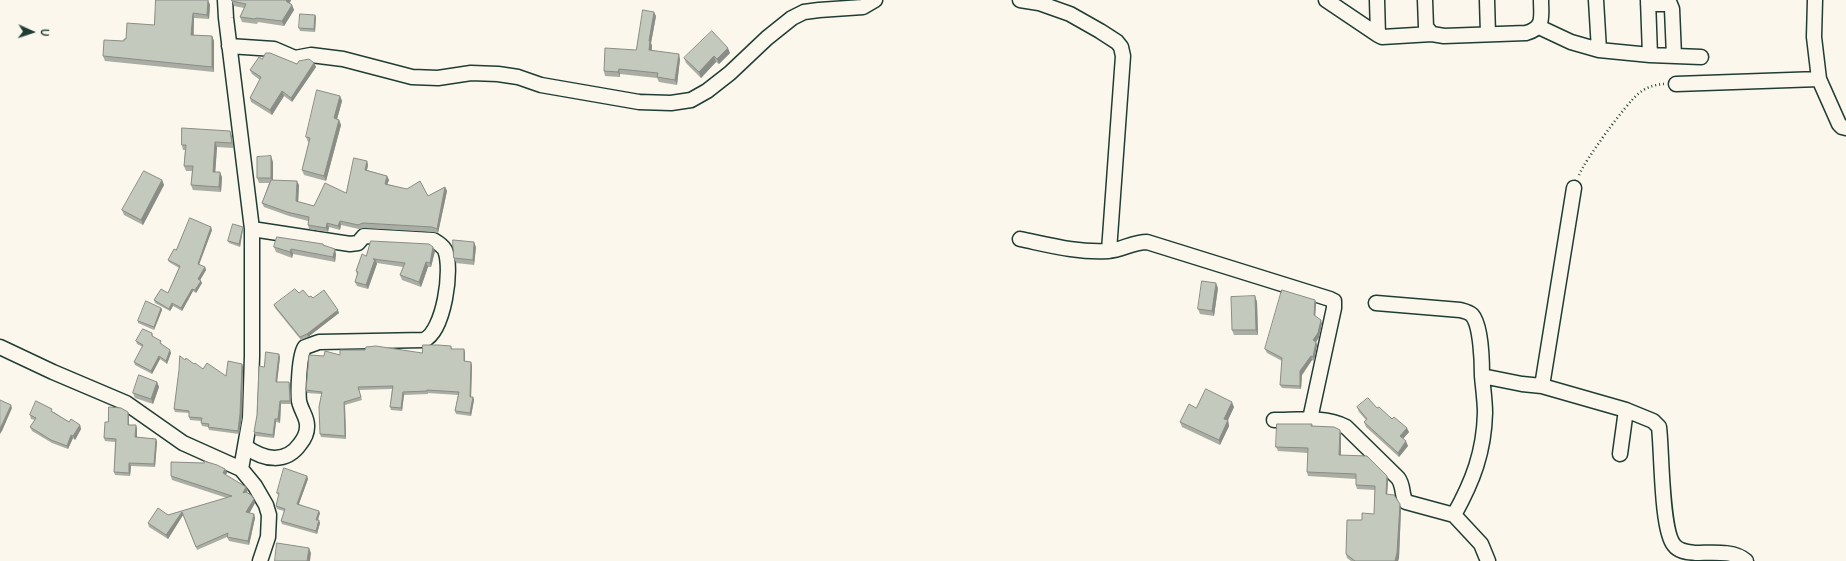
<!DOCTYPE html>
<html>
<head>
<meta charset="utf-8">
<style>
	body { margin:0 }
	#map { position:relative; width:1846px; height:561px; overflow:hidden; background:#fbf7ec; font-family:Pangolin,sans-serif }
	canvas { display:block }
	.north { position:absolute; left:12px; top:12px; width:40px; height:40px; -webkit-text-stroke:3px #fbf7ec; paint-order:stroke; rotate:93deg; font-size:11px; font-weight:700; line-height:16px; text-align:center; color:#1f3d34 }
	.north::after { content:''; display:block; margin:auto; width:14px; height:18px; background:#1f3d34; clip-path:polygon(50% 0,100% 100%,50% 72%,0 100%) }
</style>
</head>
<body>
<div id="map">
<canvas width="1846" height="561"></canvas>
<div class="north">U</div>
</div>
<script>
const ctx = document.querySelector('canvas').getContext('2d');
ctx.lineJoin = 'round';
function stroke(path, color, width, dash) {
  ctx.strokeStyle = color;
  ctx.lineWidth = width;
  ctx.lineCap = dash ? 'butt' : 'round';
  ctx.setLineDash(dash || []);
  ctx.stroke(path);
}
function paint(path, color) {
  ctx.fillStyle = color;
  ctx.fill(path, 'evenodd');
}
const minor = new Path2D(`
	M225,0L226,18L252,229V356L250,418L241,469
	M1020,0L1039,3L1070,14L1100,31L1117,42L1121,47L1123,56L1109,251
	M1326,0L1378,35
	M1377,0L1378,35L1382,37L1432,34
	M1425,0L1426,27L1432,34L1444,36L1526,33C1545,28 1541,16 1541,0
	M1487,0L1488,34
	M1815,0L1814,37L1819,79L1839,124L1842,127L1846,128
	M1648,4H1670L1672,9L1674,56
	M1539,27L1571,42L1599,50L1596,0
	M229,46L274,49L295,58L311,55L343,59L412,77L438,78L471,73L498,74L518,77L541,85L639,102L671,103L691,100L707,91L730,73L767,38L792,18L804,12L819,10L863,7L875,0
	M1599,50L1650,55L1648,0
	M1650,55L1701,57
	M1676,84L1819,79
	M1020,239C1049,245 1078,253 1108,251C1122,250 1133,242 1147,242L1330,299L1334,301V308L1310,419
	M1376,303L1460,310C1464,311 1469,312 1472,315C1481,325 1482,363 1482,376
	M0,347L53,372L126,403L183,443L241,469L255,486L266,505L269,515L268,537L260,561
	M1542,386L1574,188
	M1274,420C1297,420 1325,416 1346,427L1398,478C1404,486 1401,494 1406,502L1454,515
	M246,447C264,460 286,464 300,444C304,439 307,434 307,427C308,418 301,411 299,401C298,392 299,354 305,347L319,342L424,340C444,331 453,269 445,250C442,245 438,243 433,240L364,236L358,243L350,244L252,229
	M1620,454L1626,410
	M1488,561L1481,544L1454,515C1473,481 1484,452 1485,413C1485,401 1483,388 1482,376L1522,384L1542,386L1626,410L1653,421L1659,427C1662,451 1661,530 1674,545C1679,552 1688,552 1696,553C1711,553 1734,550 1746,561`);
stroke(minor, '#1f3d34', 17);
stroke(new Path2D(`
	M1579,175C1585,160 1626,104 1638,94C1646,87 1654,85 1664,84`), '#1f3d34', 2.5, [1, 3]);
stroke(minor, '#fbf7ec', 14);
paint(new Path2D(`
	M208,0L210,5L209,19L194,18V35L212,36L214,41V72L105,61L103,56L126,39Z
	M232,0H291L290,3L292,5L294,10L284,26L258,22L257,24L242,22L240,17L244,8L234,6L232,1Z
	M315,15L316,17L315,32L300,31L299,28Z
	M656,16L651,43L652,46V50L680,59L677,85L659,82L657,78L620,74V77L605,76L604,71L636,50Z
	M730,53L719,64L716,62L701,78L686,63L684,58Z
	M262,59L297,64L314,63L316,67L292,102L284,96L272,115L251,102L250,98L260,80L252,74L250,70Z
	M340,96L342,101L337,119L339,120L341,125L326,181L304,175L302,170L309,142H308L306,137Z
	M232,136L233,148L217,147L215,172L222,177L221,192L193,190L191,185L192,171H186L184,166L185,150H183L182,145Z
	M367,161L368,165L367,170L387,176L389,180L387,184L428,196L445,187L447,191L438,233L433,232L364,228L359,229L341,225L340,230L329,227L328,232L309,229L308,225V221L289,216L264,207L262,203L269,183H259L257,178L273,162V180L299,185L298,202L314,206L346,193Z
	M162,180L164,185L143,225L124,215L122,210Z
	M243,229L240,247L229,243L228,241Z
	M212,230L199,265L205,267L206,270L200,280L202,283L196,293L193,291L182,311L173,306L170,311L155,303L154,300L168,293L179,268L169,262L168,260L176,250Z
	M323,244L324,246L336,254L335,262L293,254L292,258L276,252L274,247Z
	M476,247L474,265L456,263L454,258Z
	M435,251L431,267H428L421,287L402,280L400,275L403,267L377,263L368,289L357,286L355,282L357,275L356,271L366,256Z
	M1218,288L1214,316L1200,314L1198,309Z
	M299,293L313,298L339,313L308,337L301,340L275,308L274,305Z
	M1255,296L1257,302L1258,335H1234L1232,330Z
	M1315,300L1316,304L1315,316L1322,324L1319,337L1316,342L1317,345L1314,361L1312,360L1302,375L1301,389L1282,388L1280,385L1282,361L1267,353L1265,349Z
	M161,308L162,310L154,330L138,323V321Z
	M152,333L153,337L162,344H161L171,353L167,364L160,359L152,374L135,365L134,362L143,347L137,344L136,341Z
	M451,346L452,349L465,352V361L472,365L471,397H473L474,400L471,416L456,414L455,411L458,395L428,393V394L404,395L402,411L391,410L390,407L392,389L359,390L362,400L345,405L346,439L321,437L320,434L321,394L307,393L306,390L324,356L340,355L422,353Z
	M280,357L277,382L290,385L291,404H281L280,423L276,422L274,438L256,436L254,432Z
	M185,360L203,369L226,376L242,364L243,367L242,417L239,434L209,430L208,427L202,426L201,423V421L190,420L189,417V413L175,412L174,409Z
	M157,382L159,387L153,404L135,398L133,393Z
	M1234,407L1228,420L1229,426L1220,445L1182,427L1180,422L1196,408Z
	M1357,407L1377,408L1409,432L1403,439L1408,446L1399,457L1366,427L1364,422L1366,420L1359,412Z
	M54,412L69,422L80,425L81,429L75,440L73,438L68,449L52,443L32,431L30,427L35,420L31,419L30,415Z
	M129,416V425L137,428V437L156,439L157,442L155,467L131,466L130,476L115,475L114,472L115,442L105,441L104,438L108,422Z
	M1312,424L1313,426L1340,430L1341,434V455L1388,480L1387,494L1401,509L1399,558L1398,561H1351L1347,558L1346,554L1362,520L1374,514L1375,490L1357,489L1356,485V479L1308,476L1307,472L1308,453L1278,451L1276,447Z
	M225,469L227,473L225,475L248,490L247,492L255,503L249,513L254,514L255,518L249,545L229,541L227,537L197,550L183,515L168,539L149,527L148,523L168,515L227,498L172,480L171,476Z
	M307,476L308,479L299,504L320,513L318,520L320,523L317,534L282,524L281,521L284,511L277,509L276,506L279,496L278,495L277,493Z`), '#a9ada3');
paint(new Path2D(`
	M208,0L210,5L209,19L207,15Z
	M287,0H291L288,6L286,1Z
	M292,5L294,10L284,26L282,21Z
	M654,12L656,16L651,43L652,46L651,54L649,50V41Z
	M193,13L194,18L193,40L191,35Z
	M315,15L316,17L315,32L314,29Z
	M212,36L214,41V72L212,67Z
	M728,48L730,53L719,64L717,59Z
	M679,54L680,59L677,85L675,80Z
	M714,56L716,62L701,78L699,72Z
	M314,63L316,67L292,102L291,98Z
	M619,69L620,74V77L618,72Z
	M282,91L284,96L272,115L270,110Z
	M340,96L342,101L336,123L334,118Z
	M339,120L341,125L326,181L324,176Z
	M230,131L232,136L233,148L232,143Z
	M215,142L217,147L215,177L213,172Z
	M271,156L273,162V183L271,178Z
	M367,161L368,165L366,174L365,170Z
	M220,172L222,177L221,192L219,187Z
	M387,176L389,180L386,188L385,184Z
	M162,180L164,185L143,225L141,220Z
	M297,181L299,185L298,206L296,201Z
	M445,187L447,191L438,233L437,229Z
	M340,221L341,225L340,230L338,226Z
	M327,223L329,227L328,232L326,228Z
	M211,227L212,230L198,267V264Z
	M243,227V229L240,247L239,244Z
	M474,242L476,247L474,265L473,260Z
	M433,247L435,251L431,267L430,263Z
	M291,249L293,254L292,258L290,252Z
	M335,249L336,254L335,262L333,257Z
	M375,259L377,264L368,289L366,285Z
	M426,262L428,267L421,287L419,282Z
	M205,267L206,270L199,282L198,279Z
	M201,281L202,283L196,293L195,290Z
	M1216,283L1218,288L1214,316L1212,311Z
	M192,289L193,291L182,311L181,308Z
	M1255,296L1257,302L1258,335L1256,330Z
	M1315,300L1316,304L1315,319L1314,315Z
	M172,303L173,306L170,311L169,309Z
	M161,308L162,310L154,330V327Z
	M338,310L339,313L308,337L307,334Z
	M1321,320L1322,324L1319,337L1315,344L1313,340Z
	M1316,342L1317,345L1314,361L1313,357Z
	M464,349L465,352V364L464,361Z
	M170,350L171,353L167,364L166,361Z
	M279,354L280,357L277,383L276,380Z
	M159,356L160,359L152,374L151,371Z
	M1311,356L1312,360L1302,375L1301,389L1300,386V371Z
	M471,362L472,365L471,400L470,397Z
	M242,364L243,367L242,417L239,434L238,431Z
	M157,382L159,387L153,404L151,399Z
	M289,382L290,385L291,404L290,401Z
	M403,392L404,395L402,411L401,408Z
	M473,397L474,400L471,416L470,413Z
	M280,401L281,404L280,423L278,419Z
	M344,402L345,405L346,439L345,436Z
	M1232,402L1234,407L1228,420L1229,426L1220,445L1219,440L1224,419Z
	M11,405L12,408L2,431L0,434V429Z
	M128,412L129,416V428L128,425Z
	M275,419L276,422L274,438L273,435Z
	M80,425L81,429L75,440L73,436Z
	M136,425L137,428V440L135,437Z
	M1407,428L1409,432L1401,441L1400,436Z
	M1340,430L1341,434V459L1339,455Z
	M71,435L73,438L68,449L67,446Z
	M156,439L157,442L155,467L154,464Z
	M1406,441L1408,446L1399,457L1398,453Z
	M129,463L131,466L130,476L129,473Z
	M225,469L227,473L224,477L223,473Z
	M307,476L308,479L298,506L297,504Z
	M1387,476L1388,480L1387,498L1386,494Z
	M246,487L248,490L244,496L243,493Z
	M254,499L255,503L248,516L246,512Z
	M1400,504L1401,509L1399,558L1398,561H1395Z
	M319,511L320,513L317,522L316,520Z
	M182,512L183,515L168,539L166,535Z
	M254,514L255,518L249,545L248,541Z
	M319,520L320,523L317,534L316,531Z
	M309,548L311,553L310,561H307Z`), '#898d85');
const building = new Path2D(`
	M156,0H208L207,15L193,13L191,35L212,36V67L103,56L104,40L124,41V39H126L127,23L154,25Z
	M232,0H287L286,1L292,5L282,21L256,18L255,19L240,17L246,4L232,1Z
	M643,10L654,12L649,41H650L649,50L679,54L675,80L657,77L658,73L619,69L618,72L604,71L605,48L636,50Z
	M300,14L315,15L314,29L299,28Z
	M712,31L728,48L717,59L714,56L699,72L684,58Z
	M266,53H270L297,64L299,61L309,59L314,63L291,98L282,91L270,110L250,98L261,77L250,70L259,57L262,59Z
	M317,90L340,96L334,118L339,120L324,176L302,170L310,138L306,137Z
	M182,128L230,131L232,143L215,142L213,172H220L219,187L191,185L193,166H184L186,145H182Z
	M271,156V178H257V157Z
	M354,158L367,161L365,170L387,176L385,184L407,189L420,181L428,196L445,187L437,229L432,227L363,223L358,225L340,221L338,226L327,223L326,228L308,225L309,217L287,212L262,203L271,180L297,181L296,201L314,206L325,183L346,193Z
	M144,171L162,180L141,220L122,210Z
	M190,218L211,227L198,264L205,267L198,279L201,281L195,290L192,289L181,308L172,303L169,309L154,300L161,289L168,293L180,266L168,260L174,249L176,250Z
	M233,224L243,227L239,244L228,241Z
	M277,237L323,244V245L335,249L333,257L291,249L290,252L274,247Z
	M453,240L474,242L473,260L454,258Z
	M371,241L429,244L433,247L430,263L426,262L419,282L400,275L405,263L373,259H375L366,285L355,282L358,272L356,271L362,254L366,256Z
	M1202,281L1216,283L1212,311L1198,309Z
	M295,289L299,293L303,290L309,297L311,296L313,298L324,290L338,310L307,334L300,337L274,305Z
	M1282,290L1315,300L1314,315L1321,320L1318,333L1313,340L1316,342L1313,357L1311,356L1300,371V386L1280,385L1282,358L1265,349Z
	M1255,296L1256,330H1232L1231,297Z
	M146,301L161,308L154,327L138,321Z
	M143,329L152,333V336L161,341L160,343L170,350L166,361L159,356L151,371L134,362L143,345L136,341Z
	M423,345H438L451,346V349H464V361L471,362L470,397H473L470,413L455,411L459,392L427,390V391L403,392L401,408L390,407L393,386L358,387L361,397L344,402L345,436L320,434L319,407L322,392L306,390L309,355L324,356L325,351L340,355V350H365L366,347L376,346L422,353Z
	M266,352L279,354L276,380V382H289L290,401H280L278,419H275L273,435L254,432L257,415L259,366L264,367Z
	M180,356L185,360L186,358L194,364L195,363L203,369L207,363L226,376L228,361L242,364L240,414L238,431L208,427L209,424L201,423L202,418L189,417V411L174,409L179,370Z
	M139,375L157,382L151,399L133,393Z
	M1206,389L1232,402L1224,419L1228,420L1219,440L1180,422L1189,404L1196,408Z
	M1368,398L1377,408L1379,407L1392,419L1394,417L1407,428L1400,436L1406,441L1398,453L1364,422L1367,419L1357,407Z
	M0,400L11,405L0,429Z
	M36,401L52,409L51,411L69,422L71,419L80,425L73,436L71,435L67,446L51,440L30,427L36,418L30,415Z
	M109,407L121,408L128,412V425H136L135,437L156,439L154,464L129,463V473L114,472L116,439L104,438L105,422H108Z
	M1277,424H1312L1311,426L1334,427L1340,430L1339,455L1367,456L1387,476L1386,494L1394,495L1400,504L1397,553L1395,561H1355L1346,554L1347,520H1362V513L1374,514L1375,486L1356,485V474L1307,472L1308,448L1276,447Z
	M204,461L217,465L225,469L223,473L246,487L243,493L246,492L251,495L254,499L246,512L254,514L248,541L227,537L228,533L196,547L182,512L166,535L148,523L158,508L168,515L232,496L171,476V462L204,463Z
	M284,468L307,476L297,504L319,511L316,520H319L316,531L281,521L285,509L276,506L279,493H277Z
	M277,543L309,548L307,561H275Z`);
paint(building, '#c4c9be');
stroke(building, '#898d85', 1);
</script>
</body>
</html>
